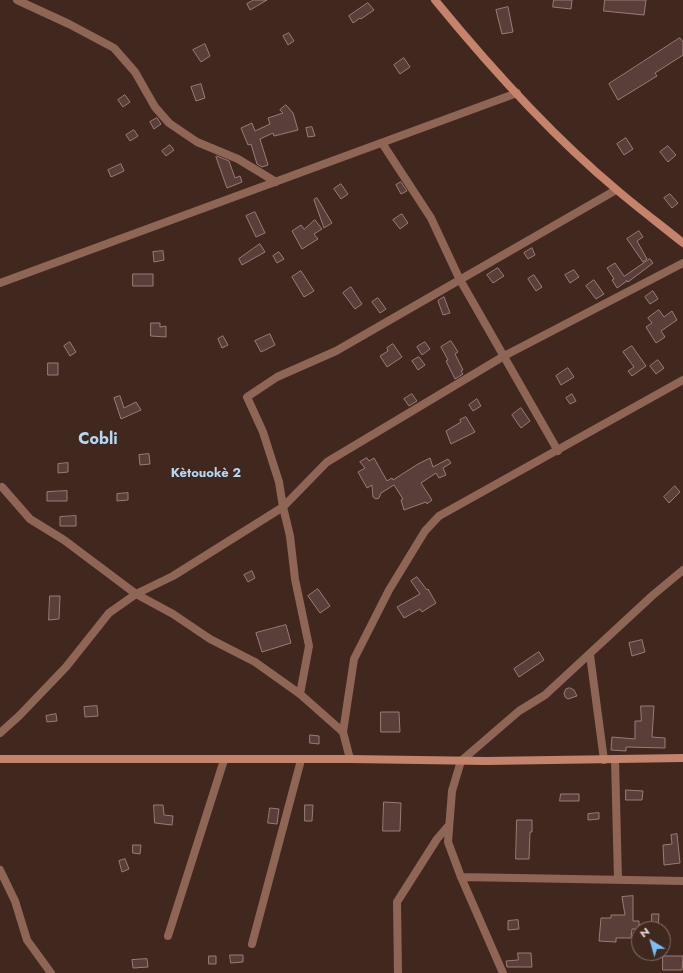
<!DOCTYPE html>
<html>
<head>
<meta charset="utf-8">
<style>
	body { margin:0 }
	#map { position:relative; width:683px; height:973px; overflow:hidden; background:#40281e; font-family:Jost,sans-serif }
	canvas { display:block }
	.north { position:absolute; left:631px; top:921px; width:40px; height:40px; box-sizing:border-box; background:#40281e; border:1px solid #857067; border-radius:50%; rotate:323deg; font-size:11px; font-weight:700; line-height:16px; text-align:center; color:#ecdbd5 }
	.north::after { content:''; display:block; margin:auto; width:14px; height:18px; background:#76c0f7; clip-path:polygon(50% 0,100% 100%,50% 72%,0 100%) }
</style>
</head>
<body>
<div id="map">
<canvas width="683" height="973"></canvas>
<div class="north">N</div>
</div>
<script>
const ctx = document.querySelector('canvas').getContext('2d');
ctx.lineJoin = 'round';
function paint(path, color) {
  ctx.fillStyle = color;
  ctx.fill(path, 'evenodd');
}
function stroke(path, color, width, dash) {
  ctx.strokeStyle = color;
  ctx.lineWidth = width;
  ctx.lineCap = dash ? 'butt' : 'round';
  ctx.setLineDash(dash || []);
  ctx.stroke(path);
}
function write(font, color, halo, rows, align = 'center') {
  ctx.font = font + ' Jost,sans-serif';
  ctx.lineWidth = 3;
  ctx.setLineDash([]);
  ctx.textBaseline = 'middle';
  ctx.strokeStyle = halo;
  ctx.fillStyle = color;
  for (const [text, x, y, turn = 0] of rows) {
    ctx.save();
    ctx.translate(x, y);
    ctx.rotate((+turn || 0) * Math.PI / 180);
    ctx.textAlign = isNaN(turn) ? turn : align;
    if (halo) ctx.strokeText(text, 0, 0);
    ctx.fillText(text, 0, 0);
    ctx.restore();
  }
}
const building = new Path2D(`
	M254,0H267L250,10L247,4Z
	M554,0H572L571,9L553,7Z
	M605,0H646L644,15L604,11Z
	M368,3L374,10L361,19L360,18L353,23L349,16Z
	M508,7L513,32L502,34L496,10Z
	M289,33L294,41L288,45L283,36Z
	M680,38L683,42V55L655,73L657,76L618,100L609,84Z
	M205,44L210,56L201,62L193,50Z
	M404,58L410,67L400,74L394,65Z
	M201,84L205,98L196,101L191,87Z
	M125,95L130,102L123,107L118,100Z
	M286,105L293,113L298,130L274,136L273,133L260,139L268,165L262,167L257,164L251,144L248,145L241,128L252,123L255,131L270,124L268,118L283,113L280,110Z
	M157,118L161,124L154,129L150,122Z
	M312,127L315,136L308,137L306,128Z
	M134,130L138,136L130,141L126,135Z
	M626,138L633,149L624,155L617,144Z
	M170,145L174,150L166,156L162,151Z
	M668,146L676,155L668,162L660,152Z
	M217,156L229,161L235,178L240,176L242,182L227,188L216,157Z
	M121,164L124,171L111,177L108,170Z
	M401,182L407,191L401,194L396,185Z
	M341,184L348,194L341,199L334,189Z
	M670,194L678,203L672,208L664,198Z
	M317,198L332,223L324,228L314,200Z
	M255,212L265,233L256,237L246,216Z
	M402,214L408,223L400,229L393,220Z
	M315,220L322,229L314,234L318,239L302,249L292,231L301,225L304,229Z
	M639,231L643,237L637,241L647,259L643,262L627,239Z
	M260,244L265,252L242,265L239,259Z
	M532,248L535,255L528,259L524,253Z
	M163,251L164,260L154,262L153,252Z
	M279,252L284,259L277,263L273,256Z
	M650,259L653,263L628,282L626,280L627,281L617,288L612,280L614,279L607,268L615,263L624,276Z
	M498,268L504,276L493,283L487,275Z
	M574,270L579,277L570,283L565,275Z
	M301,271L314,291L304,297L292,277Z
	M133,274H153V286H133Z
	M534,275L542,287L536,291L528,279Z
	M594,280L604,294L596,299L586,286Z
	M351,287L362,304L355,309L343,293Z
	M653,291L658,299L650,304L645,297Z
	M444,297L450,313L443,315L438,301Z
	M378,298L386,309L380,313L372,302Z
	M659,310L664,317L672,311L677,320L661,331L665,337L656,343L646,327L652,323L648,318Z
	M151,323H160V327L166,326V337L151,336Z
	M270,334L275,345L261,352L255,341Z
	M223,336L228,345L222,348L218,339Z
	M451,341L458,352L455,354L463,370L461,371L463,374L455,379L446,361L448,360L441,347Z
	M70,342L76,352L70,356L64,346Z
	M425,342L430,349L422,355L417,347Z
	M393,344L402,357L387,367L380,356L388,351L387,348Z
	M632,346L646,366L632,376L628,371L634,367L623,352Z
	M419,357L425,365L418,370L412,361Z
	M658,360L664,368L656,374L650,366Z
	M48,363H58V375H48Z
	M568,368L574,377L561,385L556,376Z
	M412,394L417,401L409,406L404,399Z
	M572,394L576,401L570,404L566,398Z
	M120,396L124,408L136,402L141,410L121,419L114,398Z
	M477,399L481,406L473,411L469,405Z
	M521,408L530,421L521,428L512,415Z
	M466,417L475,432L451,444L446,431L461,422L460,420Z
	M149,454L150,464L140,465L139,455Z
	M367,458L369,461L374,458L387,481L392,478L393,480L418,464L430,458L433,467L448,459L451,463L443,468L446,475L439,478L436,473L421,483L432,500L427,504L426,502L404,510L401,500L403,499L394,485L381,493L379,498L376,499L373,497L372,485L367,488L358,472L365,468L360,462Z
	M68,463V472L58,473V464Z
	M675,486L680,492L669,503L664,497Z
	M67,491V501H47V492Z
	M128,493V500L117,501V494Z
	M76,516V526H60V517Z
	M252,571L255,578L248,582L244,575Z
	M417,577L427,590L428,589L436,603L422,612L420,609L404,618L397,607L420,594L411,581Z
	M318,589L330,606L320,613L308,596Z
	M50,596H60L59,619L49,620Z
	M286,625L291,643L262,652L256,633Z
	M642,640L645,652L632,656L629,643Z
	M539,652L544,660L519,677L514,669Z
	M570,688L574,690L577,696L568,699L565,697L564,693L566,689Z
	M97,706L98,716L85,717L84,707Z
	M641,706H654L652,737L665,738V748L626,747V751L611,750L612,737L635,739V721H641Z
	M381,712H399L400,732H381Z
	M56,714L57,721L47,722L46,716Z
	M310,735L319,736V744L310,743Z
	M626,790L643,791L642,800H626Z
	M561,794H579V801H560Z
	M384,802L401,803L400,831H383Z
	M154,805H163L164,815L173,816L172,825L155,823Z
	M305,805H313L312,821H305Z
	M270,808L279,809L277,824L268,823Z
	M599,813V819L588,820V814Z
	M517,820H532V832H530L529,859H516Z
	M677,834L680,863L664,865L663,845L672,844L671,835Z
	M133,845H141L140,854L133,853Z
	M125,859L129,869L122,872L119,861Z
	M633,896V921H639V929H632L631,938H616V942L599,941L601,918H611V915H625L622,897Z
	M652,914H659L658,929H652Z
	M518,920L519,929L508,930V921Z
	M518,953H531L532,967H507L506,961L518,960Z
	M230,955H243V962L231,963Z
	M209,956H216V964H209Z
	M663,956H683L682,970H663Z
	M147,959L148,967L133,968L132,960Z`);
paint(building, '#5a3e3a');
stroke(building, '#9a7b76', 1);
stroke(new Path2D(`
	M17,0L69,24L114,48L135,72L155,107L169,123L197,142L238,159L276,182
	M382,143L431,218L459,278L558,451
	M0,283L517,93
	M2,487L30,519L64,540L136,594L173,614L210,639L255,662L300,694L343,732
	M590,655L604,760
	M300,694L309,646L295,579L290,536L283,507L279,482L263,432L247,397L277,377L336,351L616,190
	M0,733L19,716L66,667L109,613L136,594L173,576L283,507L327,462L504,356L683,263
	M350,759L343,732L354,659L389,590L425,531L439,516L683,380
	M615,759L618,880
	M0,870L15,901L27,940L51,973
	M461,877L683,881
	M168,936L224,760
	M252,944L301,760
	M398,973L397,902L437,839L449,825
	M503,973L461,877L448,842L452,791L461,761L519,711L545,695L653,595L683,570`), '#8f6556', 8);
stroke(new Path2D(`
	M435,0C489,66 551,135 617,190C638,208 661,225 683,243
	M0,759H350L486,761L683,758`), '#c5836b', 8);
write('bold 13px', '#b1d8f7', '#40281e', [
	["Kètouokè 2",206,474]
]);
write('bold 16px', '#b1d8f7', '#40281e', [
	["Cobli",98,440]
]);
</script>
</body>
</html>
